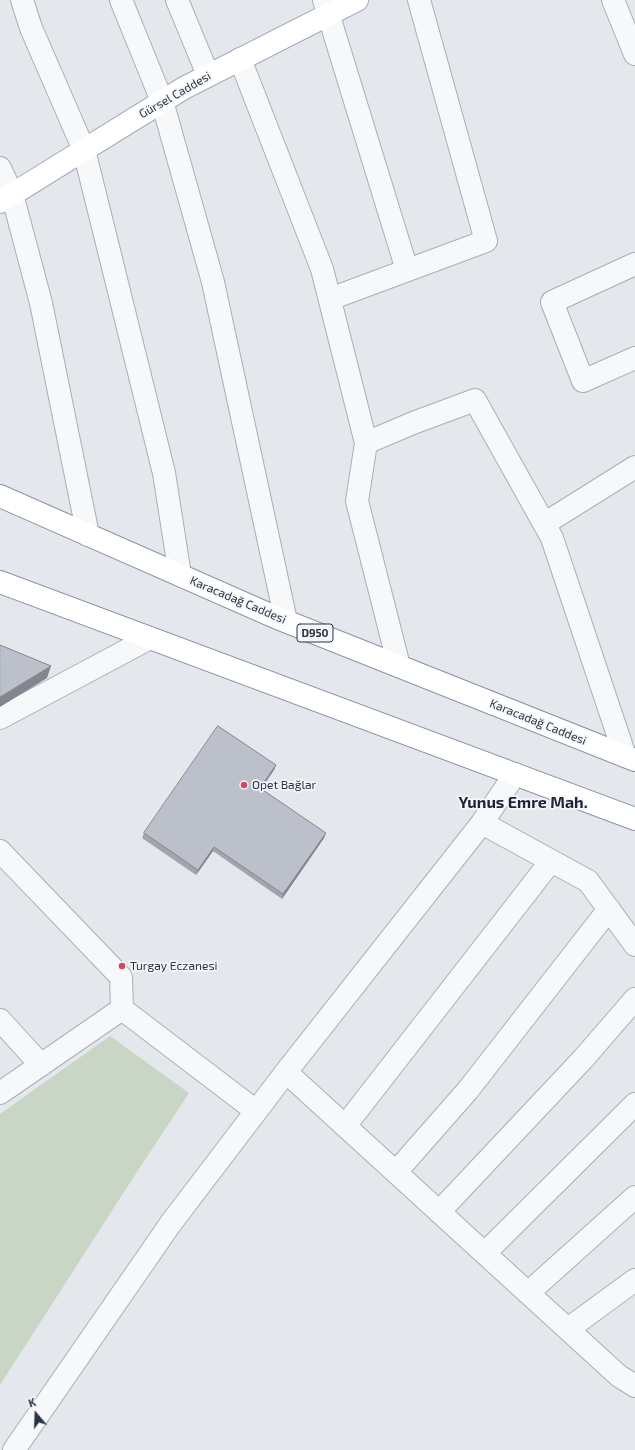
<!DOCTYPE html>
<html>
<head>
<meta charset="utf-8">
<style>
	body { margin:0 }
	#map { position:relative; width:635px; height:1450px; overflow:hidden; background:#e4e7ec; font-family:"Exo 2",sans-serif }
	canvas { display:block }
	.north { position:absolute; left:16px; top:1394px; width:40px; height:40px; -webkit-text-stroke:3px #f4f6f9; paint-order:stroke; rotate:341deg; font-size:11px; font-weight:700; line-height:16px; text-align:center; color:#2b3445 }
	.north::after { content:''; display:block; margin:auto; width:14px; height:18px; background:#2b3445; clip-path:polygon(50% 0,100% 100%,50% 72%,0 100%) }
</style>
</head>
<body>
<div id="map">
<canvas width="635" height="1450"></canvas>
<div class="north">K</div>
</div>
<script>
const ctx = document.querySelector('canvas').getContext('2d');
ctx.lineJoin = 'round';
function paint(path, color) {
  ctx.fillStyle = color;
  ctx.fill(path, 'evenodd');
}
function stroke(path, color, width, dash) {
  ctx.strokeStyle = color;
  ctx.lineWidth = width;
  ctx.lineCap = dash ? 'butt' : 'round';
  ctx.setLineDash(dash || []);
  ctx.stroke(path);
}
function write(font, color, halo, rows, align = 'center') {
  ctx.font = font + ' "Exo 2",sans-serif';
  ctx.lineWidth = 3.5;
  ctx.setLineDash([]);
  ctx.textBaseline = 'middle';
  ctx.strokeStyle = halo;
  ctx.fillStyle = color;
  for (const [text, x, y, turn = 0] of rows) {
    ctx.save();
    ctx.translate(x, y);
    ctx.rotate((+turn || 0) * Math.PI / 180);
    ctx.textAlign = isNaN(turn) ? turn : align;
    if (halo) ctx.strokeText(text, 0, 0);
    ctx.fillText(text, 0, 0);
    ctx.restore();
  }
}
paint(new Path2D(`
	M110,1036L189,1093L133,1178L0,1385V1114Z`), '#c9d6c5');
const minor = new Path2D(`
	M22,0L31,28L84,150L164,473L180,575
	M121,0L162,101L213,282L286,621
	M177,0L208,75
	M324,0L407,270
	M613,0L635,54
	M240,59L322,269L366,443L357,501L399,666
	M0,168L12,194L41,303L88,535
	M635,264L552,302L583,381L635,358
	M330,299L486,241L419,0
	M366,443L413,423L475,400L552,538L625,756
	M544,524L635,467
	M0,718L150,638
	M482,823L588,881L635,945
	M0,851L121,977L122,1009
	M0,1020L41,1065
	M286,1072L619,1376L635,1386
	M0,1093L122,1009L256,1111
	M345,1126L551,861
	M396,1172L468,1090L609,909
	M439,1212L583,1059L635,999
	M485,1253L635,1104
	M528,1293L635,1197
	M568,1329L635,1280
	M14,1450L171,1223L286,1072L482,823L515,774`);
const major = new Path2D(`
	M0,202L184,88L357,0`);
const highway = new Path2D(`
	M0,496L275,617L635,760
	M0,582L635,819`);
stroke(minor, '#a9aeb7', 24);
stroke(major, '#a3abb8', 24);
stroke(highway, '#8b94a3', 24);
stroke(minor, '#f7f8fa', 22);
stroke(major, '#fff', 22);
stroke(highway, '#fff', 22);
paint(new Path2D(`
	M276,765L274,770L261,789L324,838L282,899L213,851L196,875L142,838L144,833Z`), '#a1a5ae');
paint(new Path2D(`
	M51,666L47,678L0,707V697Z
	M276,765L274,770L258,793L260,788Z
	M326,833L324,838L282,899L283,894Z
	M214,847L213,851L196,875L198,870Z`), '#83868d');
const building = new Path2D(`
	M0,645L51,666L0,697Z
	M218,726L276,765L260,788L326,833L283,894L214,847L198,870L144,833Z`);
paint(building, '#bbc0ca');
stroke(building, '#83868d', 1);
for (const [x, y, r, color] of [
	[244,785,4,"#d1495b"],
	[122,966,4,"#d1495b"]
]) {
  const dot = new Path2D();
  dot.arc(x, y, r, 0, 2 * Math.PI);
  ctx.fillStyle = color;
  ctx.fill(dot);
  stroke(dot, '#f4f6f9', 1.5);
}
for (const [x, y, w] of [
	[315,633,36]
]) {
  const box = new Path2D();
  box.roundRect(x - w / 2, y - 9, w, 18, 3);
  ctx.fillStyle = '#f4f6f9';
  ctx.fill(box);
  stroke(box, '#2b3445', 1);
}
write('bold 11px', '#2b3445', null, [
	["D950",315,633]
]);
write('12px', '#2b3445', '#f4f6f9', [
	["Gürsel Caddesi",175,95,-30],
	["Karacadağ Caddesi",238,600,23],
	["Karacadağ Caddesi",538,722,22]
]);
write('12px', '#2b3445', '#f4f6f9', [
	["Opet Bağlar",252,785],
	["Turgay Eczanesi",130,966]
], 'left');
write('bold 16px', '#1d2536', '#f4f6f9', [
	["Yunus Emre Mah.",523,803]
]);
</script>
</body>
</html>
